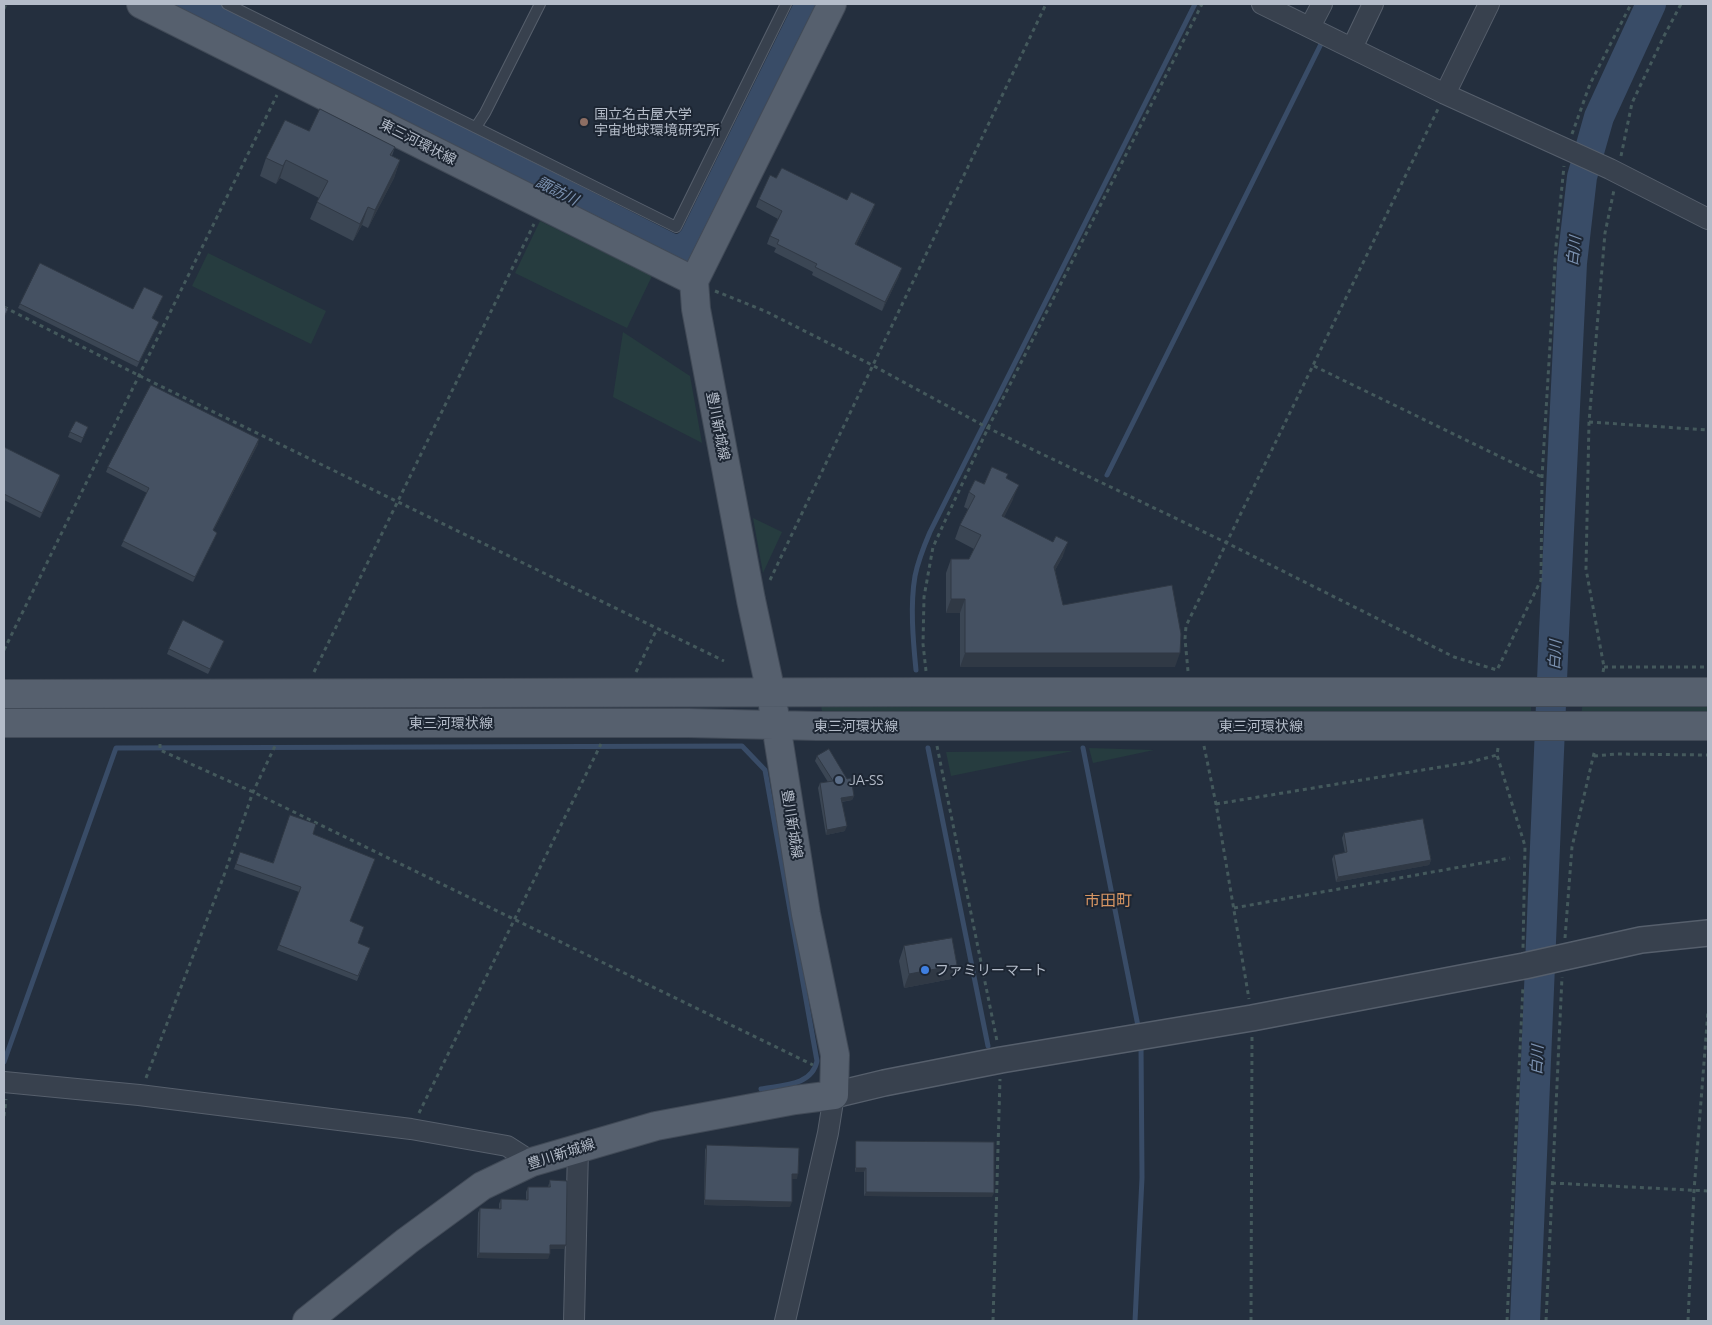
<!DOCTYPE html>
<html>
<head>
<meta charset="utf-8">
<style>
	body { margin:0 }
	#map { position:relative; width:1712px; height:1325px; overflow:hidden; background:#242f3e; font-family:Ubuntu,sans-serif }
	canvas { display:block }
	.frame { position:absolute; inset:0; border:5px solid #b4bcc9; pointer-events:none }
</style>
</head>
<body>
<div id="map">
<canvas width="1712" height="1325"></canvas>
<div class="frame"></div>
</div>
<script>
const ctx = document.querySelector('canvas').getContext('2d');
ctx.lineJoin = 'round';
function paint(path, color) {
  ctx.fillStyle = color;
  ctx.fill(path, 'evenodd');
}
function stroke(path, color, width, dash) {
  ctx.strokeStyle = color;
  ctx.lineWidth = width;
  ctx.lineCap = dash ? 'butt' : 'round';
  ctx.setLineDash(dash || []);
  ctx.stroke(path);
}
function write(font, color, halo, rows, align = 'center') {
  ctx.font = font + ' Ubuntu,"Noto Sans JP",sans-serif';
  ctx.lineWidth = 4;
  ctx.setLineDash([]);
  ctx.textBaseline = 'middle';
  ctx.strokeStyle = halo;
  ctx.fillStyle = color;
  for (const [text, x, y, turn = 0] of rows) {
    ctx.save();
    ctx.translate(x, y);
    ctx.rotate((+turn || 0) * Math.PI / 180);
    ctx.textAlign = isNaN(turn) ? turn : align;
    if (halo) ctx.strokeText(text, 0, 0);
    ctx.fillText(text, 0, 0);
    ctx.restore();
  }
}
paint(new Path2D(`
	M540,221L652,276L627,328L515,273Z
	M208,253L326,311L311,344L192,286Z
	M623,332L690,376L702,443L613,397Z
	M753,518L782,532L763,573Z
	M820,697L1531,700V719L909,714L822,712Z
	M1583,698H1708V719H1581Z
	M1089,748L1154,750L1093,763Z
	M1073,751L951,776L946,752Z`), '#263c3f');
stroke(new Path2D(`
	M1107,475L1322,42
	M916,670C913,640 910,605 915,576C918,561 924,546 930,532L1195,4
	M928,748L988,1046
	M1083,748L1139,1031
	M4,1062L116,748L742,746L765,770L817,1061C812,1086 782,1085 761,1089
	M1135,1321L1142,1178L1141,1044`), '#394c67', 5);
stroke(new Path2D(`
	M186,4L670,248C681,251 687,247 694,239L810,4
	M1525,1321L1554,633L1572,263L1582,177L1599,117L1651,4`), '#394c67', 30);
const service = new Path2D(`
	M227,4L676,227L786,4
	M476,127L485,113L540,4`);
const minor = new Path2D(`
	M1262,4L1445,94L1610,169L1708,219
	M1310,27L1322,4
	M1352,48L1373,4
	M1445,94L1489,4
	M4,1082L139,1095L411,1129L507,1146L532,1162
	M574,1321L578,1149
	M785,1321L828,1133L834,1095`);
const tertiary = new Path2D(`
	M834,1095L884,1083L1001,1060L1252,1018L1524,966L1641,940L1708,933`);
const primary = new Path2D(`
	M141,4L694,281
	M4,694L927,692H1708
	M4,723H688L817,726H1708
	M307,1321L407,1241L482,1186L532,1162L656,1126L795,1100L834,1095L835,1055L806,914L771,693L751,600L696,309L694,281L832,4`);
stroke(service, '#565f6c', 12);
stroke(minor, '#565f6c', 22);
stroke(tertiary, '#565f6c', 28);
stroke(primary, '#414a57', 30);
stroke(new Path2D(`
	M4,9L6,4
	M1572,134L1590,84L1631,4
	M1621,156L1632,103L1664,36L1681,4
	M715,291L765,311L872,365L988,428L1227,543L1454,657L1497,670L1541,580L1542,477L1556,246L1564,166
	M4,307L138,375L724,661
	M1314,366L1542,477
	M1589,422L1708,430
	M770,580L1046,4
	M4,650L277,95
	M1604,667H1708
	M926,671L923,644L924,597L933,547L988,428L1202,4
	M1188,671L1185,639L1186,626L1438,109
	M314,672L534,224
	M636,672L657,629
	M1603,672L1604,667L1586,569L1589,422L1605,233L1614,190
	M160,744V750L253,792L813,1065
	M937,746L997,1041
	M1204,746L1216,804L1249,999
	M1498,748L1497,755L1525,846L1523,948
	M1594,756L1616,754L1708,755
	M1216,804L1471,762L1497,755
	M1234,908L1510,858
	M1565,938L1572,847L1595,749
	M146,1078L223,878L253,792L276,744
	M419,1113L601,744
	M4,1116L6,1099
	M1552,1183L1708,1191
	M993,1321L1000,1079
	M1251,1321L1252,1037
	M1507,1321L1523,986
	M1546,1321L1562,977
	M1688,1321L1694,1191L1708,1011`), '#44595c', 3, [4, 4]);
stroke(service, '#38414e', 10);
stroke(minor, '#38414e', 20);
stroke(tertiary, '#38414e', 25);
stroke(primary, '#56606e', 28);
paint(new Path2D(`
	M309,131L395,147L392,156L400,160L394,178L368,228L362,225L353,241L310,219L319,198L280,178L276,184L260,176L266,158Z
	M776,178L847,200L875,204L872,212L856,245L899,276L882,311L812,275L813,272L774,252L776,248L767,244L770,236L778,219L756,207L759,199Z
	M163,296L152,319L157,326L137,367L18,308L20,304L133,309Z
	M88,427L81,443L68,437L70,432Z
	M258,444L213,531L215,537L193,582L121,546L147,493L106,472L108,467Z
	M4,447L59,480L40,518L4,500Z
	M1006,478L1013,499L1004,517L1063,556L1055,570L1063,605L1175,667H960V613H946V573L951,559H969L974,549L955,539L960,525L968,509L964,507L969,492L984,484Z
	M222,646L208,674L167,654L169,649Z
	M817,756L854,796L852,800L842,802L845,831L826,835L818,788L820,783L828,782L815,761Z
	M1344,833L1431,860L1429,865L1336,882L1332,859L1334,855L1345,853L1342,838Z
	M313,834L350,921L358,943L370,948L357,981L277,950L299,892L234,869L240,852L273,863Z
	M904,946L951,979L904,988L899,961Z
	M856,1141L992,1197L864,1196V1172H855V1146Z
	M707,1145L797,1179H792L790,1207L704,1205L705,1150Z
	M550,1180L564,1249H550L548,1259L477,1258L478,1213L480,1208L499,1209V1204L501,1199L526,1200V1192L528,1187H548Z`), '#3b4654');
paint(new Path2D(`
	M286,160L280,178L276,184L283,166Z
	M400,160L394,178L368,228L375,210Z
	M875,204L872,212L852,253L855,244Z
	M368,207L362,225L353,241L360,224Z
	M902,268L899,276L882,311L885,302Z
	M259,439L258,444L211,535L213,530Z
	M60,475L59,480L40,518L42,513Z
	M1019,485L1013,499L997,531L1002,516Z
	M1068,542L1063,556L1049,581L1054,567Z
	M951,599H965L960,613H946Z
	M965,653H1180L1175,667H960Z
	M854,796L852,800L839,802L841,798Z
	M847,826L845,831L826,835L827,830Z
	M1431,860L1429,865L1336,882L1338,877Z
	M957,965L951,979L904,988L909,974Z
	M856,1168H866L864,1172H855Z
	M792,1174H798L797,1179H790Z
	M866,1192L994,1193L992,1197L864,1196Z
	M705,1200L792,1202L790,1207L704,1205Z
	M550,1245H566L564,1249H548Z
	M479,1253L550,1254L548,1259L477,1258Z`), '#303945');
const building = new Path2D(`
	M320,109L395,147L390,155L400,160L375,210L368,207L360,224L317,202L328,181L286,160L283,166L266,158L285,120L309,131Z
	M782,168L847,200L851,192L875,204L855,244L902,268L885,302L815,267L817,264L777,244L779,240L770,236L782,211L759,199L770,175L776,178Z
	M40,263L133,309L144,287L163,296L152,318L159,322L139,362L20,304Z
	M4,306L8,309L4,317Z
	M151,385L259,439L213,530L217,533L195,577L123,541L149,488L108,467Z
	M76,421L88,427L83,438L70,432Z
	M4,447L60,475L42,513L4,494Z
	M992,467L1008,474L1006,478L1019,485L1002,516L1053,542L1056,536L1068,542L1054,567L1063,605L1172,585L1181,634L1180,653H965V599H951V559H969L981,535L960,525L975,496L969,492L975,480L984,484Z
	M183,620L224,641L210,669L169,649Z
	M829,749L847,779L851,778L854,796L841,798L847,826L827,830L820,783L833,781L817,756Z
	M290,815L316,824L313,834L375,859L350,921L364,927L358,943L370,948L358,976L279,945L301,887L236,864L240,852L273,863Z
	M1423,819L1431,860L1338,877L1334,855L1347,852L1344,833Z
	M952,938L957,965L909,974L904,946Z
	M856,1141L994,1142V1193L866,1192V1168H856Z
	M707,1145L799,1148L798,1174H792V1202L705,1200Z
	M550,1180L567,1181L566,1245H550V1254L479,1253L480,1208L501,1209V1199L528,1200V1187H550Z`);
paint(building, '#455162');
stroke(building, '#303945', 1);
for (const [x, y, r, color] of [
	[584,122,5,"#8d6e63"],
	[839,780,5,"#5c6f8a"],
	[925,970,5,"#3f7fe0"]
]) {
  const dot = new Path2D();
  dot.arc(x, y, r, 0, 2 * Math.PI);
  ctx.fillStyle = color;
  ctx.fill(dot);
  stroke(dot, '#1d2633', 2);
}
write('14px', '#b4bcc9', '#1d2633', [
	["国立名古屋大学",594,114],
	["宇宙地球環境研究所",594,130],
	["JA-SS",849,780],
	["ファミリーマート",935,970]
], 'left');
write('14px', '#b4bcc9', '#1d2633', [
	["東三河環状線",418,142,27],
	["豊川新城線",718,426,79],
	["東三河環状線",451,723],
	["東三河環状線",856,726],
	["東三河環状線",1261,726],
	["豊川新城線",792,824,81],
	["豊川新城線",561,1154,-18]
]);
write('italic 15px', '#7c92b1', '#1d2633', [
	["諏訪川",557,191,27],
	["白川",1574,251,-84],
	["白川",1555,655,-87],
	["白川",1537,1060,-87]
]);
write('16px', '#d59563', '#1d2633', [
	["市田町",1108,901]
]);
</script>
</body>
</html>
